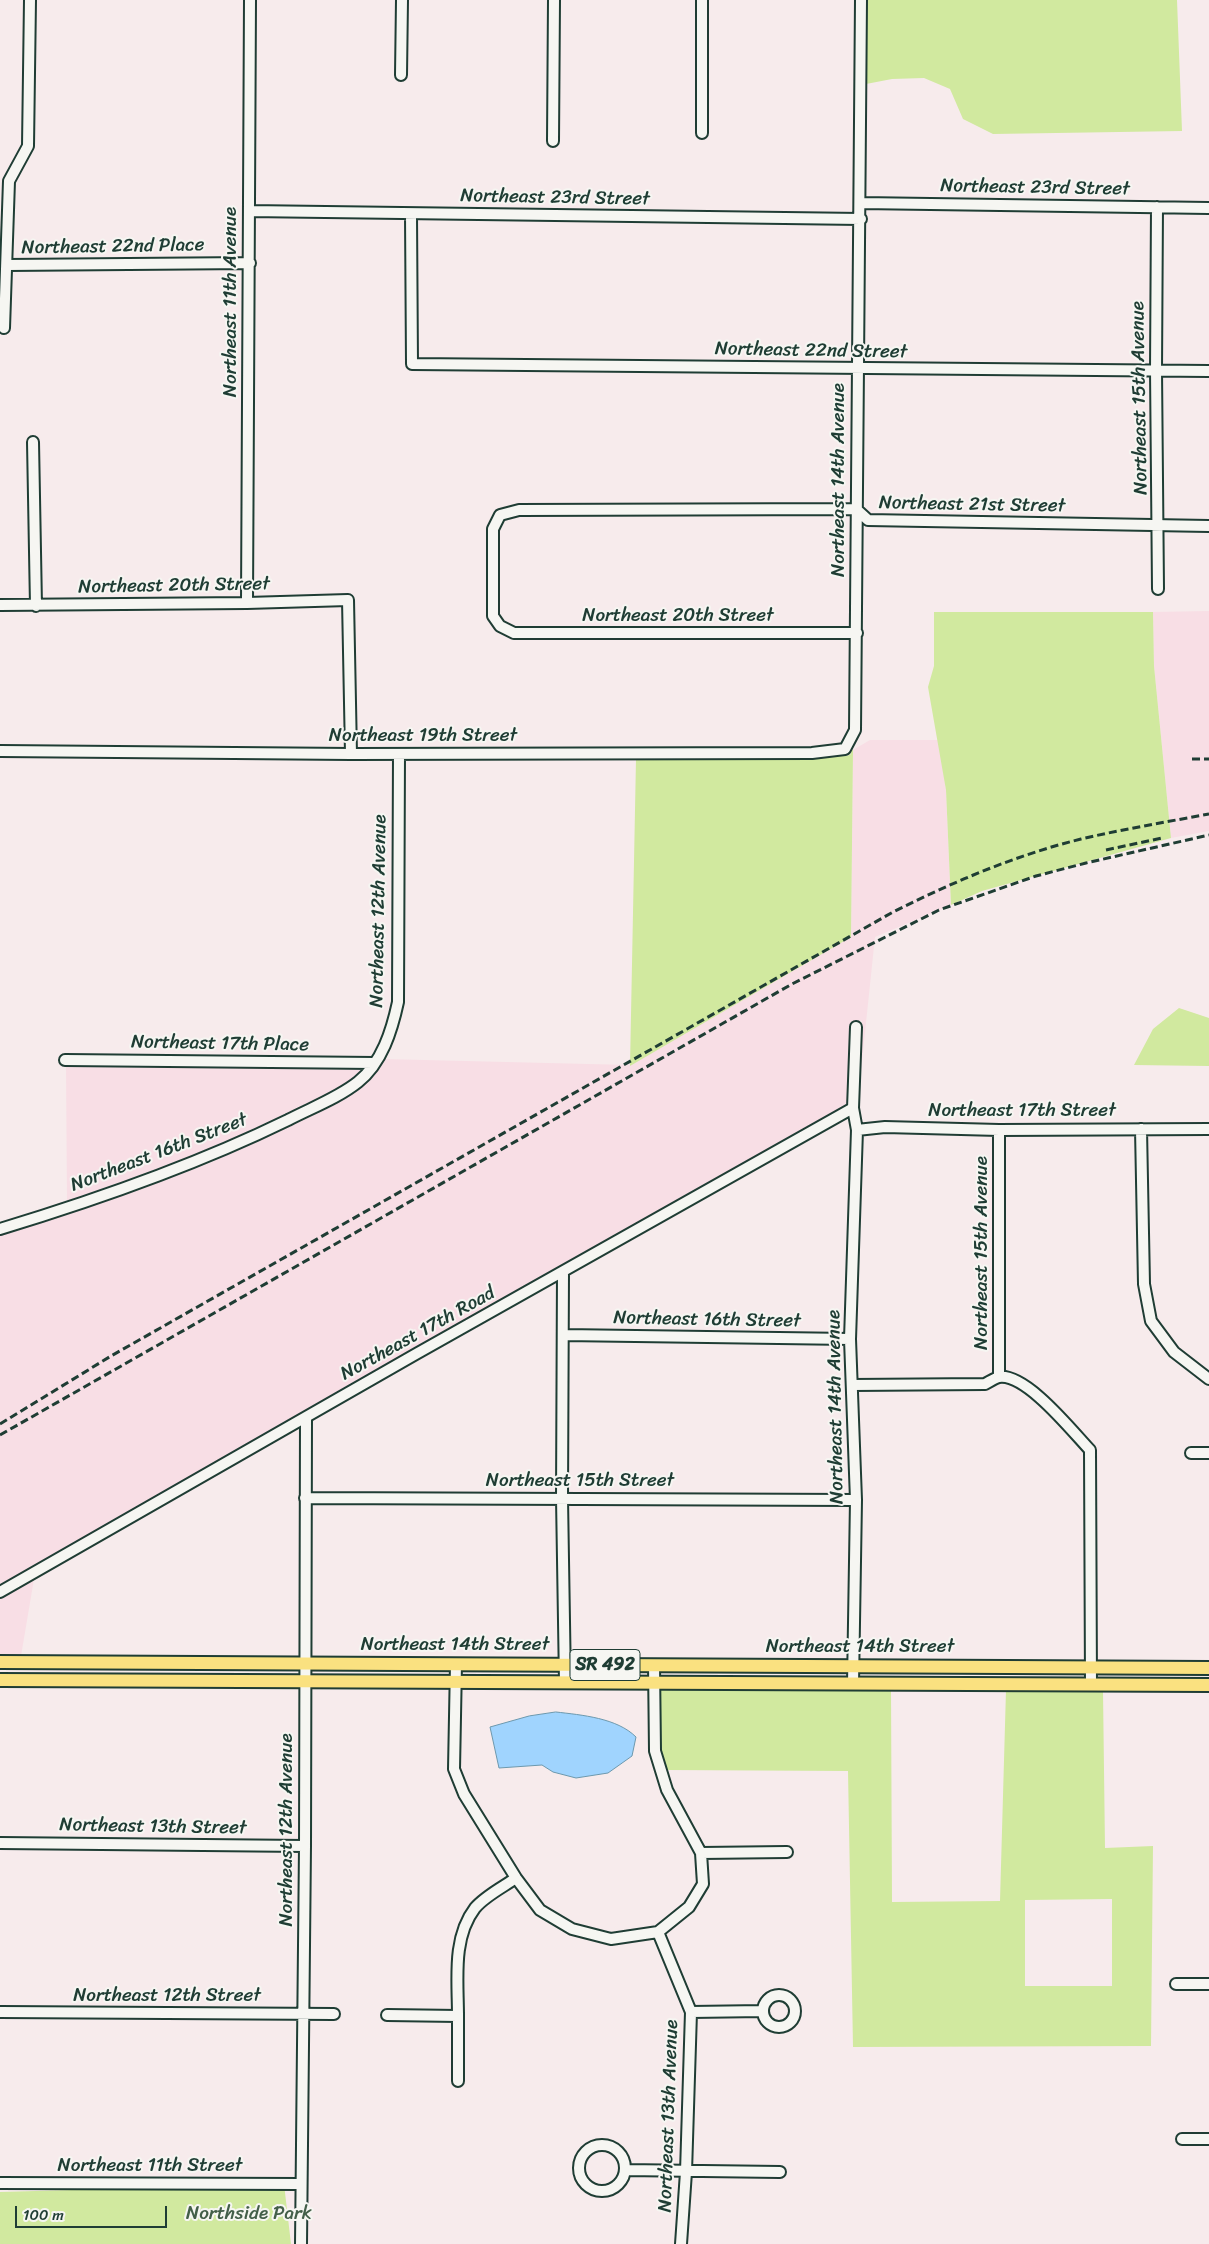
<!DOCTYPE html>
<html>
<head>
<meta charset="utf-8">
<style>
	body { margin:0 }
	#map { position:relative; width:1209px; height:2244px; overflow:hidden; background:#f7ebec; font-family:Sriracha,sans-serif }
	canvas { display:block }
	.scale { position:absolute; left:15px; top:2206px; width:152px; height:22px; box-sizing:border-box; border:2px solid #1f3d34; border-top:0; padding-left:6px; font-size:15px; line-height:18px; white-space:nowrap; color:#1f3d34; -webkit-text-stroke:4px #f6f6f2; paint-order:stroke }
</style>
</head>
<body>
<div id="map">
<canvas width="1209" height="2244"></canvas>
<div class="scale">100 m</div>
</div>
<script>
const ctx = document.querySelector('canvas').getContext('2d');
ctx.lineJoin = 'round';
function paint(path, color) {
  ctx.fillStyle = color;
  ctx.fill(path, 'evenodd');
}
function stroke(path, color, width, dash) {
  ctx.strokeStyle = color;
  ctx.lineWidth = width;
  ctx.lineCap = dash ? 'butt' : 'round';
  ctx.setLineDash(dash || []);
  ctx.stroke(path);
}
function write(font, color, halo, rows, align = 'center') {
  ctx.font = font + ' Sriracha,sans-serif';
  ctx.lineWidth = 4;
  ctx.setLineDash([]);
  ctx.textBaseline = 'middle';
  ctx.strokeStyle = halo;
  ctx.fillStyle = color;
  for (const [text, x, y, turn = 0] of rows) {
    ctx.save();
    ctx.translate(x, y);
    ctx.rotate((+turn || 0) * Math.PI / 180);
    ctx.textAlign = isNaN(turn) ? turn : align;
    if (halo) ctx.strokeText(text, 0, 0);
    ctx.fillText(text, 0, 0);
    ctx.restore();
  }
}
paint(new Path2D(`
	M1209,611V831L1171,838L1154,666L1153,612Z
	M870,740H939L946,790L951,905L875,937L860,1080L862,1021H851L848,1105L305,1411H301V1413L0,1585V1235L144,1188L210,1163L340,1100L363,1085L379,1069L383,1059L630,1065L851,937L853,750Z
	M66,1067L362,1069L356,1077L335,1090L207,1151L67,1201Z
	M34,1579L21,1656H0V1599Z`), '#f8dee5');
paint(new Path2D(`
	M867,0H1177L1182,131L993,134L963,119L950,89L924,78L892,79L866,84Z
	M934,612H1153L1154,666L1171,838L982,891L951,905L946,790L928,687L934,666Z
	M850,750H853L851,937L630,1066L636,759L812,758L844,755L847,756L851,754Z
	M1179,1008L1209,1018V1066L1134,1065L1153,1029Z
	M659,1689L891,1690L892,1902L1000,1901L1006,1690L1103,1691L1105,1848L1153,1846L1151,2046L853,2047L848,1771L666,1770L660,1743ZM1112,1899V1986H1025V1900Z
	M284,2184L291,2244H0V2192Z`), '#d1e99f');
const water = new Path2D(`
	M556,1712C582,1715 617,1718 636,1737L632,1756L608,1773L576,1778L553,1772L542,1765L499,1768L490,1727L529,1716Z`);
paint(water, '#a0d4fe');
stroke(water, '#6c98ad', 1);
const minor = new Path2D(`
	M401,75L402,0
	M702,133V0
	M553,141L554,0
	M861,203L1209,208
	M1157,207L1156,370L1158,589
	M249,211L861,219
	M411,215L412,364L1209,371
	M7,265L250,263
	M4,328L9,181L28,146L30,0
	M33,442L36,606
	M247,603L250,0
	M0,605L247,603L348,600L351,754
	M857,633H514L500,626L493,616V529L500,515L519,510L856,509L868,520L1209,526
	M0,751L351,754L812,753L845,749L855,730L861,0
	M856,1027L853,1108L857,1130L885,1127L999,1130L1209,1129
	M65,1060L374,1063
	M1141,1129L1144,1284L1151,1321L1174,1352L1209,1379
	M0,1229C99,1199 196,1165 288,1120C311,1108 338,1098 358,1082C382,1063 392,1030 398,1002L399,754
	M563,1272L562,1498L565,1683
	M564,1335L850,1339
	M999,1377V1130
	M852,1385L985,1384C989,1382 995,1378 999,1377C1026,1373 1072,1431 1090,1450L1091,1685
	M1191,1453H1209
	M305,1498L856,1500
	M0,1592L416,1354L853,1108
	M456,1664L454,1769L464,1794L516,1878L540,1910L572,1929L611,1939L658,1932
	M654,1665L655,1751L667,1790L701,1853L703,1884L689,1907L658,1932L691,2012L686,2172L681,2244
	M853,1684L856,1500L850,1339L857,1130
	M0,1843L305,1846
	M701,1853L787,1852
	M1176,1984H1209
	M763 2011a16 16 0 1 1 32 0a16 16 0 1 1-32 0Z
	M0,2012L334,2014
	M691,2012L763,2011
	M387,2015L458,2016V2081
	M458,2016C458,1980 452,1938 475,1908C485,1896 503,1887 516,1878
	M1182,2139H1209
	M579 2168a23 23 0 1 1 46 0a23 23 0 1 1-46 0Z
	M625,2170L780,2172
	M0,2183L301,2184
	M301,2244L305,1846L306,1417`);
const major = new Path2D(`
	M0,1662L1209,1668
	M0,1680L1209,1685`);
stroke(minor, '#1f3d34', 14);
stroke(major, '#1f3d34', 16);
stroke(minor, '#f6f6f2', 10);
stroke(major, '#fae180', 12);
stroke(new Path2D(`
	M1192,759H1209
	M1106,850L1162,838
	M0,1424L111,1356L893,912C953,882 1016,855 1081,839C1124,829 1166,822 1209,814
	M0,1435L792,984L939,910L1036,876L1086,863L1209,835`), '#1f3d34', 3, [8, 4]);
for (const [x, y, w] of [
	[605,1665,70]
]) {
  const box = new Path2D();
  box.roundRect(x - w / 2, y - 15.5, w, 31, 4);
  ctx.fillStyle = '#f6f6f2';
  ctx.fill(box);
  stroke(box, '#1f3d34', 1);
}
write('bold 18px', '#1f3d34', null, [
	["SR 492",605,1665]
]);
write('19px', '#1f3d34', '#f6f6f2', [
	["Northeast 23rd Street",1035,188,1],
	["Northeast 23rd Street",555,198,1],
	["Northeast 22nd Place",113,247,-1],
	["Northeast 11th Avenue",231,302,-90],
	["Northeast 22nd Street",811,351,1],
	["Northeast 15th Avenue",1140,398,-91],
	["Northeast 14th Avenue",839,480,-90],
	["Northeast 21st Street",972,505,1],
	["Northeast 20th Street",174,586,-1],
	["Northeast 20th Street",678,616],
	["Northeast 19th Street",423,736],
	["Northeast 12th Avenue",379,911,-89],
	["Northeast 17th Place",220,1044,1],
	["Northeast 17th Street",1022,1111],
	["Northeast 16th Street",159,1153,-21],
	["Northeast 15th Avenue",982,1253,-90],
	["Northeast 16th Street",707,1320,1],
	["Northeast 17th Road",418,1334,-29],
	["Northeast 14th Avenue",836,1407,-91],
	["Northeast 15th Street",580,1481],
	["Northeast 14th Street",455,1645],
	["Northeast 14th Street",860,1647],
	["Northeast 13th Street",153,1827,1],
	["Northeast 12th Avenue",287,1830,-90],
	["Northeast 12th Street",167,1996],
	["Northeast 13th Avenue",669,2116,-88],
	["Northeast 11th Street",150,2166]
]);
write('19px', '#435f49', '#f6f6f2', [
	["Northside Park",249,2214]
]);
</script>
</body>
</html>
